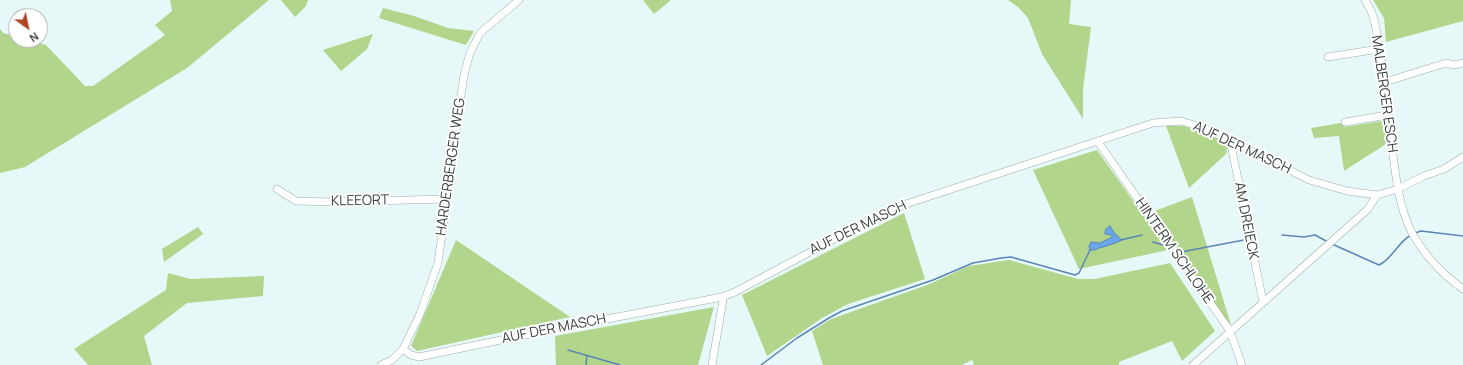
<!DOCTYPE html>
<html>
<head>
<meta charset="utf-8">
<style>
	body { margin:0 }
	#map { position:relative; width:1463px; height:365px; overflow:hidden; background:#e6f9f8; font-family:Manrope,sans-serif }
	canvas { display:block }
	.north { position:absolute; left:8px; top:8px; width:40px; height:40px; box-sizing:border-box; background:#fff; border:1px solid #afb2b2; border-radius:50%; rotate:147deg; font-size:11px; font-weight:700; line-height:16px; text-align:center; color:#373f3e }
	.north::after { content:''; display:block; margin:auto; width:14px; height:18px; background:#ad4524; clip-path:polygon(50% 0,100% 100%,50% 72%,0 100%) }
</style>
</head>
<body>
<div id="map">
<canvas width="1463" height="365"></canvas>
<div class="north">N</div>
</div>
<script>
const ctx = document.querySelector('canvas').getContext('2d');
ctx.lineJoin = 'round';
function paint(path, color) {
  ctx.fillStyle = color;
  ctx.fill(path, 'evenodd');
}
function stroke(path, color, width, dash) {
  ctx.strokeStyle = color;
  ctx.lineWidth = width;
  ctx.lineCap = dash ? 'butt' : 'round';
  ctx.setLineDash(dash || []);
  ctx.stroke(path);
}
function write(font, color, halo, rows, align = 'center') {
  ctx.font = font + ' Manrope,sans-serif';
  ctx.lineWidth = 4;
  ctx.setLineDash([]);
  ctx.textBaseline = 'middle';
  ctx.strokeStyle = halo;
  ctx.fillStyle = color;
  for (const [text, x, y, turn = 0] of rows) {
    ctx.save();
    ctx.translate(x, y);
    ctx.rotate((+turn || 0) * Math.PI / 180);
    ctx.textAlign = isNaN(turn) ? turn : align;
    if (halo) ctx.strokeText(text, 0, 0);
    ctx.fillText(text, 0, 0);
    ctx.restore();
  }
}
paint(new Path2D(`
	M170,0H269L187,68L25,167L0,173V29L3,33L16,37V40H28L46,45L85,86H93L165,35L155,25L172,11Z
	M281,0H308L306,6L295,17Z
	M643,0H671L654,14Z
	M1008,0H1071L1069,24L1091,27L1083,89V119L1042,54L1028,18L1019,8Z
	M1373,0H1463V21L1386,42L1384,18Z
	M383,8L414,16L448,28L474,31L466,45L379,18Z
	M373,34L367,49L341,71L323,50Z
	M1387,120L1389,142L1344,171L1339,136L1314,138L1311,128L1341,123L1344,127Z
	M1166,126H1184L1227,141V150L1226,154L1189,188Z
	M1097,150L1168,250L1079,269L1033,170Z
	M1192,197L1231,325L1224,317L1152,212Z
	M904,213L925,279L848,304L822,318L767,356L742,295Z
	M198,227L203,234L164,262L162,249Z
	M456,240L570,317L417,351L411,346Z
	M1009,260L1078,279H1095L1170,263L1215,331L1182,361L1172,341L1119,362V365H974L972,360L962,365H823L812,331L831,319L927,285L969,266Z
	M168,273L190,279L264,276L263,296L187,303L144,336L152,365H88L74,349L166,290Z
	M714,307L698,365H556L555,336Z`), '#b0d58b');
const water = new Path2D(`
	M1110,226L1115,234L1122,240C1116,243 1110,245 1103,247C1097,248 1096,251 1090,250L1089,246L1091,242L1100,243L1112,237V235L1105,234V232L1106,229Z`);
paint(water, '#6ba5ea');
stroke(water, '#5b86b6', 1);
stroke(new Path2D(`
	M1415,233L1421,231L1463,236
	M1282,235L1304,237L1315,235L1328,242
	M1121,240L1142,235
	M1153,242L1163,245
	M1332,244L1379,265C1392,259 1398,242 1411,235
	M1181,252L1244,240
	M568,350L620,365
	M586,365L587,355
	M761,365L797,338L829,318L842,311L933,280L973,263L1001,258L1011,257L1075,275L1079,273L1090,250`), '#5b86b6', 1.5);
const minor = new Path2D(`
	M1365,0C1367,4 1370,9 1372,13C1377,27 1379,49 1382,64C1386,91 1389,118 1392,145C1395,173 1399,208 1412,233C1425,256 1442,274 1463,289
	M1328,57L1379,49
	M1385,82L1446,63L1454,65L1463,63
	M1345,122L1388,115
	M1230,140L1263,302
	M1098,142L1230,331L1242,365
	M277,189L296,201L332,202L446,199
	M403,349L411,355L419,357L544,331L722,297L735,292L885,212L906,204L1153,123L1181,121L1201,127L1230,140L1309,180L1347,191L1377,195L1398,189L1424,176L1444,169L1463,157
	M381,365L392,360L403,349L420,314L438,263L459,109L464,75L470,53L480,33L519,0
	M712,365L723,300L722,297
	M1193,365L1368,209L1377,195`);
stroke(minor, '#9badac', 8);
stroke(minor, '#fff', 7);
write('14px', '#373f3e', '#fff', [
	["MALBERGER ESCH",1384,94,82],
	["AUF DER MASCH",1242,148,25],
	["HARDERBERGER WEG",451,167,-82],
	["KLEEORT",360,201,-1],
	["AM DREIECK",1246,221,79],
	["AUF DER MASCH",858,228,-26],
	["HINTERM SCHLOHE",1174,251,55],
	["AUF DER MASCH",554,329,-11]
]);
</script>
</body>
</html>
